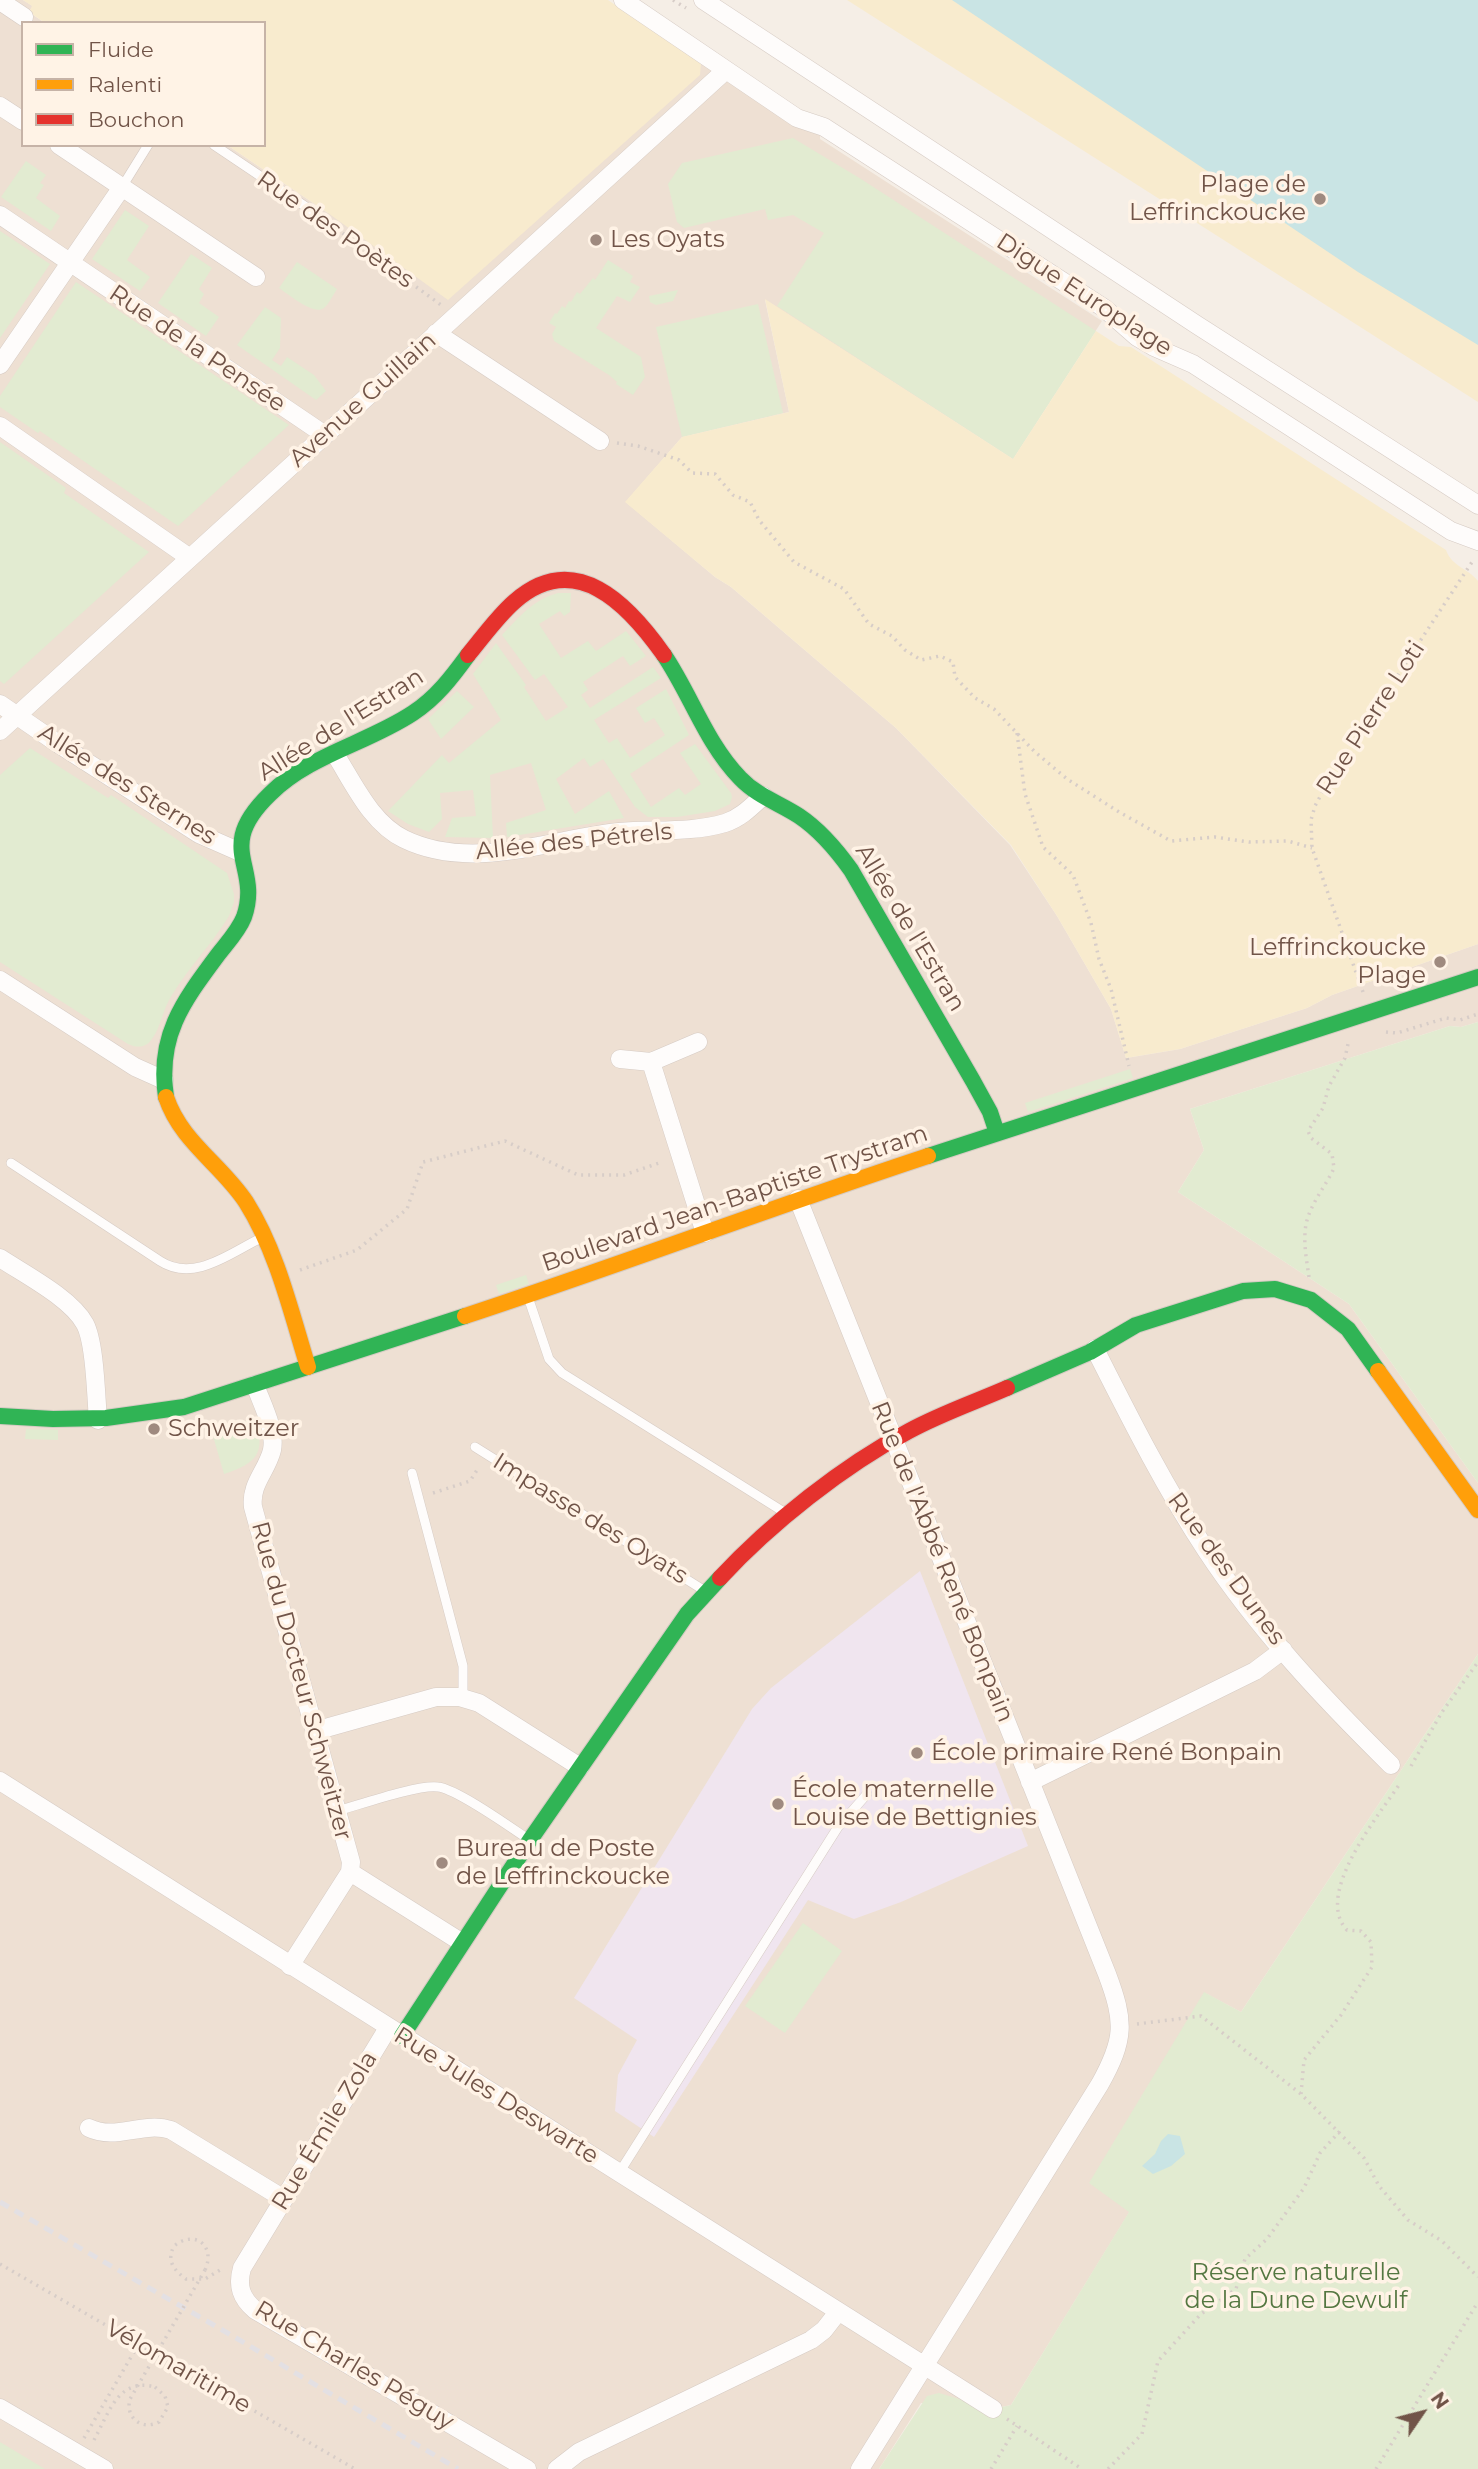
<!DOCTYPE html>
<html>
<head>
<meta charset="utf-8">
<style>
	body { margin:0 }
	#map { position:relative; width:1478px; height:2469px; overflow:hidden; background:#f5eee6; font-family:Montserrat,sans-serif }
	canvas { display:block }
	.legend { position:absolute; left:21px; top:21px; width:245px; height:126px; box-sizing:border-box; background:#fff3e6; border:2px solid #c6b3a7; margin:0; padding:9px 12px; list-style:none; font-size:21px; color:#715448 }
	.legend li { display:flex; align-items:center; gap:14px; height:35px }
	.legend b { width:35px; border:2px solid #c6b3a7 }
	.north { position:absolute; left:1387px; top:2378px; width:70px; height:70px; -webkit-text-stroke:5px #fff3e6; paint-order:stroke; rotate:55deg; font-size:19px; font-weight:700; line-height:28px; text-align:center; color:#715448 }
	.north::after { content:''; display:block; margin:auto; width:24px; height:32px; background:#715448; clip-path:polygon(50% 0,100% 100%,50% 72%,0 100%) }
</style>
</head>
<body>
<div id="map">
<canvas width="1478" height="2469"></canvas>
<ul class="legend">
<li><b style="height:9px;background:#30b455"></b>Fluide</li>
<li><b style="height:9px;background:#ff9f0a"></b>Ralenti</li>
<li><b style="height:9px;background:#e5322d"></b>Bouchon</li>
</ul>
<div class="north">N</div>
</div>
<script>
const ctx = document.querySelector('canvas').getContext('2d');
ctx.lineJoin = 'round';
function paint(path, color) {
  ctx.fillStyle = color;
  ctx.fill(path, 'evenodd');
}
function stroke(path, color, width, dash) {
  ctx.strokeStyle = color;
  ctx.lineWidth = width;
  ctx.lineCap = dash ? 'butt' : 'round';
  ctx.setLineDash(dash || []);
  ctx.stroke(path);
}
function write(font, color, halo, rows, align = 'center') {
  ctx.font = font + ' Montserrat,sans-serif';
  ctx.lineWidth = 7;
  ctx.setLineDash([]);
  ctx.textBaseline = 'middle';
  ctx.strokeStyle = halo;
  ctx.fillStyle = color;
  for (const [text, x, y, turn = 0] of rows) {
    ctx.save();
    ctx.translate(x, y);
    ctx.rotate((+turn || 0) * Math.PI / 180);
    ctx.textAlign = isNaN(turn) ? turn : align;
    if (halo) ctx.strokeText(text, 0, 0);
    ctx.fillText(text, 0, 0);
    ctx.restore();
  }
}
paint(new Path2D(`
	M0,0H23L33,6L29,12L45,23H23V145H227L328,213L701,63L820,129V139L1102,321L1013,459L765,300L789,412L682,437L626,502L715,577L731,587L896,728L1010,845L1057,916L1111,1009L1126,1058L1180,1049L1307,1008L1332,995L1478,944V1022L1461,1027L1450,1026L1190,1109L1204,1150L1178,1192L1349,1304L1478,1483V1654L1241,2012L1205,1993L1090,2183L1130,2211L1011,2405L993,2409L921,2403L879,2469H0Z`), '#eee0d3');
paint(new Path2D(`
	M920,1571L1028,1846L901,1902L854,1919L808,1900L654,2137L615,2111L618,2075L637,2040L574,1998L752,1709L771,1688Z`), '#f0e5ef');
paint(new Path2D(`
	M793,138L861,179L1096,331L1013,459L777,306L824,233L793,215L768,220L765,209L684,228L677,222L668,184L682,163Z
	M26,161L46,175L40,183L44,185L36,198L60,216L51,231L1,197Z
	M125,210L149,226L127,260L150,277L140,291L92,259Z
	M0,231L50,264L0,338Z
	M191,254L212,268L199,289L204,294L199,303L219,317L206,336L158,303Z
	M608,260L633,276L630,282L640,287L630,302L617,296L596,328L641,357L645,377L633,395L616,384L617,382L609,375L554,341L552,334L556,327L549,323L555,313L557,314L562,306L565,308L569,301L571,302L577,292L580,294L593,278L595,280Z
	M297,262L337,289C333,295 329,304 324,308C314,316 288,294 279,288Z
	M76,282L289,425L178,526L40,431L38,433L0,407V396Z
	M678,290L673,301L656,305L650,302L649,296Z
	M758,304L783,413L682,437L656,327Z
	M265,307L281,318L280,348L272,360L281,366L287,357L314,375L326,391L316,400L237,345Z
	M0,442L66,488L64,493L149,552L4,684L0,681Z
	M558,593H571L570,612L564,616L560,611L539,624L561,658L588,641L596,651L626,631L646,656L630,666L623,656L583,682L588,690L581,695L590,708L653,667L661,678L594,720L609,743L617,738L630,758L665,735L654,718L645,723L636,708L666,689L689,735L630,774L651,807L679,788L685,795L701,784L680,753L695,744L731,793L732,797L730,804L715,811L677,817H648L635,807L603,759L590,767L584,758L556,779L575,814L609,791L624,818L507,837L506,823L546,810L531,763L490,775L493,838L445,837L452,818L476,816L473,790L440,793L442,819L429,832L408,824L388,811L442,755L449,763L501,720L473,674L496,643L526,685L524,687L546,721L568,707L544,674L535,680L502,635C520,616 533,600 558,593Z
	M457,691L474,707L441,739L428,719Z
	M30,748L108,798L111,795L227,873L234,894V902L229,916C212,944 189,967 172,995C163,1008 161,1027 152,1039C146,1048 137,1048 128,1044L0,962V775Z
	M1478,1022V1483L1349,1304L1178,1192L1204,1150L1190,1109L1450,1026L1461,1027Z
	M1130,1069L1133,1078L1028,1112L1025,1103Z
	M526,1275L529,1284L499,1294L496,1285Z
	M255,1418C266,1452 258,1463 224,1474L213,1436L220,1433L219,1430Z
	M26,1429L58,1430V1440L25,1439Z
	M1478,1654V2469H879L927,2396L939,2393L993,2409L1011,2405L1129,2212L1089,2183L1204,1992L1241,2012Z
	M803,1923L842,1951L785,2033L745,2006Z
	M0,2442L45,2469H0Z`), '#e2ebd1');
paint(new Path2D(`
	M23,0H608L701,63L700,75L448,300L328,213L227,145H264V23H45L29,12L32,6Z
	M847,0H1230L1478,158V402Z
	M765,299L1013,459L1096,331L1119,346L1131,347L1446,550C1452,567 1468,568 1478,581V944L1332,995L1307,1008L1180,1049L1126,1058L1111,1009L1057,916L1011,845L896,728L731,587L715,577L625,502L682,437L789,412Z`), '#f8ebce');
paint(new Path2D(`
	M952,0H1478V345L1358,272Z
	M1168,2134L1180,2136L1185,2154L1171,2166L1153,2174L1142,2166L1155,2154L1161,2141Z`), '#c9e4e4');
const lane = new Path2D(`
	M214,145L327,221
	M122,187L148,145
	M11,1163L160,1261C194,1283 230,1253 261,1238
	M528,1297L549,1359L562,1373L787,1514
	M475,1447L705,1591
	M412,1473L463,1666V1698
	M337,1811C359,1805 419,1784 438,1787C457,1789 510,1827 528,1839
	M619,2173L838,1827L867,1794`);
const street = new Path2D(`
	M623,0L797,118L824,127L1104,308L1137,337L1154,347L1193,364L1451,531L1478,541
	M703,0L1197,325L1478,505
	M0,1L24,17
	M0,106L23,121
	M59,145L256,277
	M0,215L325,435
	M436,333L600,441
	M0,365L122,187
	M0,426L190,558
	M0,704L57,743L199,834L240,852
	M0,731L726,70
	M335,754C354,784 371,823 404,839C472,872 550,839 619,832C654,829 691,833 725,823C741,818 752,806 763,796
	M0,980L135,1067L164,1080
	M698,1042L651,1062L705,1233
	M620,1059L651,1062
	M798,1199L1107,1974C1125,2022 1125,2039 1100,2084L860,2469
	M0,1258C24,1274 71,1298 85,1324C95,1343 96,1396 98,1420
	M1095,1349C1130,1418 1164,1486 1206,1550C1258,1629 1324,1699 1391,1765
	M255,1385C262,1404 276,1430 272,1450C267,1471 250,1484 253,1507L351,1862L350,1872L290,1966
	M315,1731L436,1697H459L479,1703L580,1767
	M0,1781L993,2409
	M1030,1782L1255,1671L1283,1650
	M350,1872L461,1942
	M388,2028L242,2268C237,2286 241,2298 255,2310L527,2469
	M89,2128C116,2141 143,2121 171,2130L284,2199
	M0,2408L104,2469
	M557,2469L579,2452L811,2340L824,2330L838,2312`);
const fast = new Path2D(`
	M664,655C691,695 706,743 740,778C757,796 779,803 799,816C820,830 836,849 851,870L973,1081L990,1112L997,1133
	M166,1097C157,1037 182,1003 217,956C226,944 238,932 244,917C262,865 213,849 270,794C309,755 368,743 413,713C436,698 452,677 468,655
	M928,1156L1478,977
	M1007,1388L1090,1352L1136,1325L1243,1291L1275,1289L1311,1300L1348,1329L1378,1371
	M0,1416L53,1419L106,1418L184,1407L465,1316
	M402,2036L530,1840L687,1614L720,1578`);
const slow = new Path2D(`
	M166,1097C181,1142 221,1164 246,1202C277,1251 291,1312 308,1367
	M465,1316C620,1265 773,1207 928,1156
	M1378,1371L1478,1510`);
const jam = new Path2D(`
	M468,655C483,637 497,617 514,602C575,548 628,604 664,655
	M720,1578C771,1523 843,1466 909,1431C940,1414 975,1402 1007,1388`);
stroke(lane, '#d6cbc4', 10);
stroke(street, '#d6cbc4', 19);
stroke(fast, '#d5cbc3', 18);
stroke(slow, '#d5cbc3', 18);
stroke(jam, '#d5cbc3', 18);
stroke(new Path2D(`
	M673,0L686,8
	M337,229L441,305
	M617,443L638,446L679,460L692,473L715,474L733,495L750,502L759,520L794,562L844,589L869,624L892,636L905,650L921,660L940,656L953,662L955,677L975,698L994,709L1034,751L1067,779L1119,812L1171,841L1215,837L1249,842L1288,841L1312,848
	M1017,733L1025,794L1043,847L1073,875L1091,923L1099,959L1111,989L1129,1066
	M1363,992L1312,848L1311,820L1315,806L1330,778L1474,559
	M1386,1032L1397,1033L1446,1018L1460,1020L1478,1014
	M300,1270L357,1250L407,1209L423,1162L505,1141L578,1175H624L662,1162
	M1309,1277C1307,1263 1304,1247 1305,1233C1306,1208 1324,1190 1334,1168L1332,1154L1311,1138L1308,1131L1323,1108L1329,1086L1345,1058L1348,1044
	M433,1493L470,1481L479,1467
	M1411,1766L1442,1712L1478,1662
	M1137,2024L1201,2016L1301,2094L1364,2158L1379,2186L1408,2220L1442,2241L1478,2277
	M1301,2094L1304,2060L1341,2015L1372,1967L1371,1942L1361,1931L1347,1930C1313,1894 1380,1814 1401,1782
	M0,2264L355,2469
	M205,2270C216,2246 195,2229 174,2246C166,2261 174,2270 186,2279H205L220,2270
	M1007,2419L1082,2469
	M84,2438L138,2345
	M94,2440C109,2413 118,2377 155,2387
	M991,2469L1017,2426
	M1108,2469L1142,2434L1158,2361L1201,2314L1236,2289L1245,2259L1267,2239L1304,2188L1320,2153L1340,2131
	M1376,2469L1478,2302`), '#d7cdc8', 3.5, [2, 5]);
stroke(lane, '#fefcfb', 9);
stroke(street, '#fefcfb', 18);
stroke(fast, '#30b455', 16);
stroke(slow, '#ff9f0a', 16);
stroke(jam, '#e5322d', 16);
stroke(new Path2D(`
	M0,2202L231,2335L458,2469`), '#e3e0e3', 5, [10, 7]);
stroke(new Path2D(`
	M155,2387L165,2396L168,2407L159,2422C141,2431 125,2417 130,2399L205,2270`), '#d7cdc8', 3.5, [2, 5]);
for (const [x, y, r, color] of [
	[1320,199,7,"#9f8a7f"],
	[596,240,7,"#9f8a7f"],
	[1440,962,7,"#9f8a7f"],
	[154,1429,7,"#9f8a7f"],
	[917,1753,7,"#9f8a7f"],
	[778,1804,7,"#9f8a7f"],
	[442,1863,7,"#9f8a7f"]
]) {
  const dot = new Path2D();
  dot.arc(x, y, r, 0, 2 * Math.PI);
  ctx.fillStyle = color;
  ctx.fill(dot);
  stroke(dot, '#fff3e6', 2.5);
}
write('24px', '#715448', '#fff3e6', [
	["Plage de",1306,185,"right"],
	["Leffrinckoucke",1306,213,"right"],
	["Les Oyats",610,240],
	["Leffrinckoucke",1426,948,"right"],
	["Plage",1426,976,"right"],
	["Schweitzer",168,1429],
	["École primaire René Bonpain",931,1753],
	["École maternelle",792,1790],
	["Louise de Bettignies",792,1818],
	["Bureau de Poste",456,1849],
	["de Leffrinckoucke",456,1877]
], 'left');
write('24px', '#715448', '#fff3e6', [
	["Rue des Poètes",335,230,35],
	["Digue Europlage",1084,295,33],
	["Rue de la Pensée",197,349,34],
	["Avenue Guillain",363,400,-42],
	["Rue Pierre Loti",1371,718,-57],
	["Allée de l'Estran",341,725,-32],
	["Allée des Sternes",127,785,32],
	["Allée des Pétrels",574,842,-6],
	["Allée de l'Estran",910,928,59],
	["Boulevard Jean-Baptiste Trystram",735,1199,-19],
	["Impasse des Oyats",590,1519,32],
	["Rue de l'Abbé René Bonpain",942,1562,68],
	["Rue des Dunes",1226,1569,54],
	["Rue du Docteur Schweitzer",301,1681,75],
	["Rue Jules Deswarte",496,2096,32],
	["Rue Émile Zola",325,2131,-59],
	["Rue Charles Péguy",354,2366,31],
	["Vélomaritime",178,2367,30]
]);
write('24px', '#547741', '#fff3e6', [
	["Réserve naturelle",1296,2273],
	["de la Dune Dewulf",1296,2301]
]);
</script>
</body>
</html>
